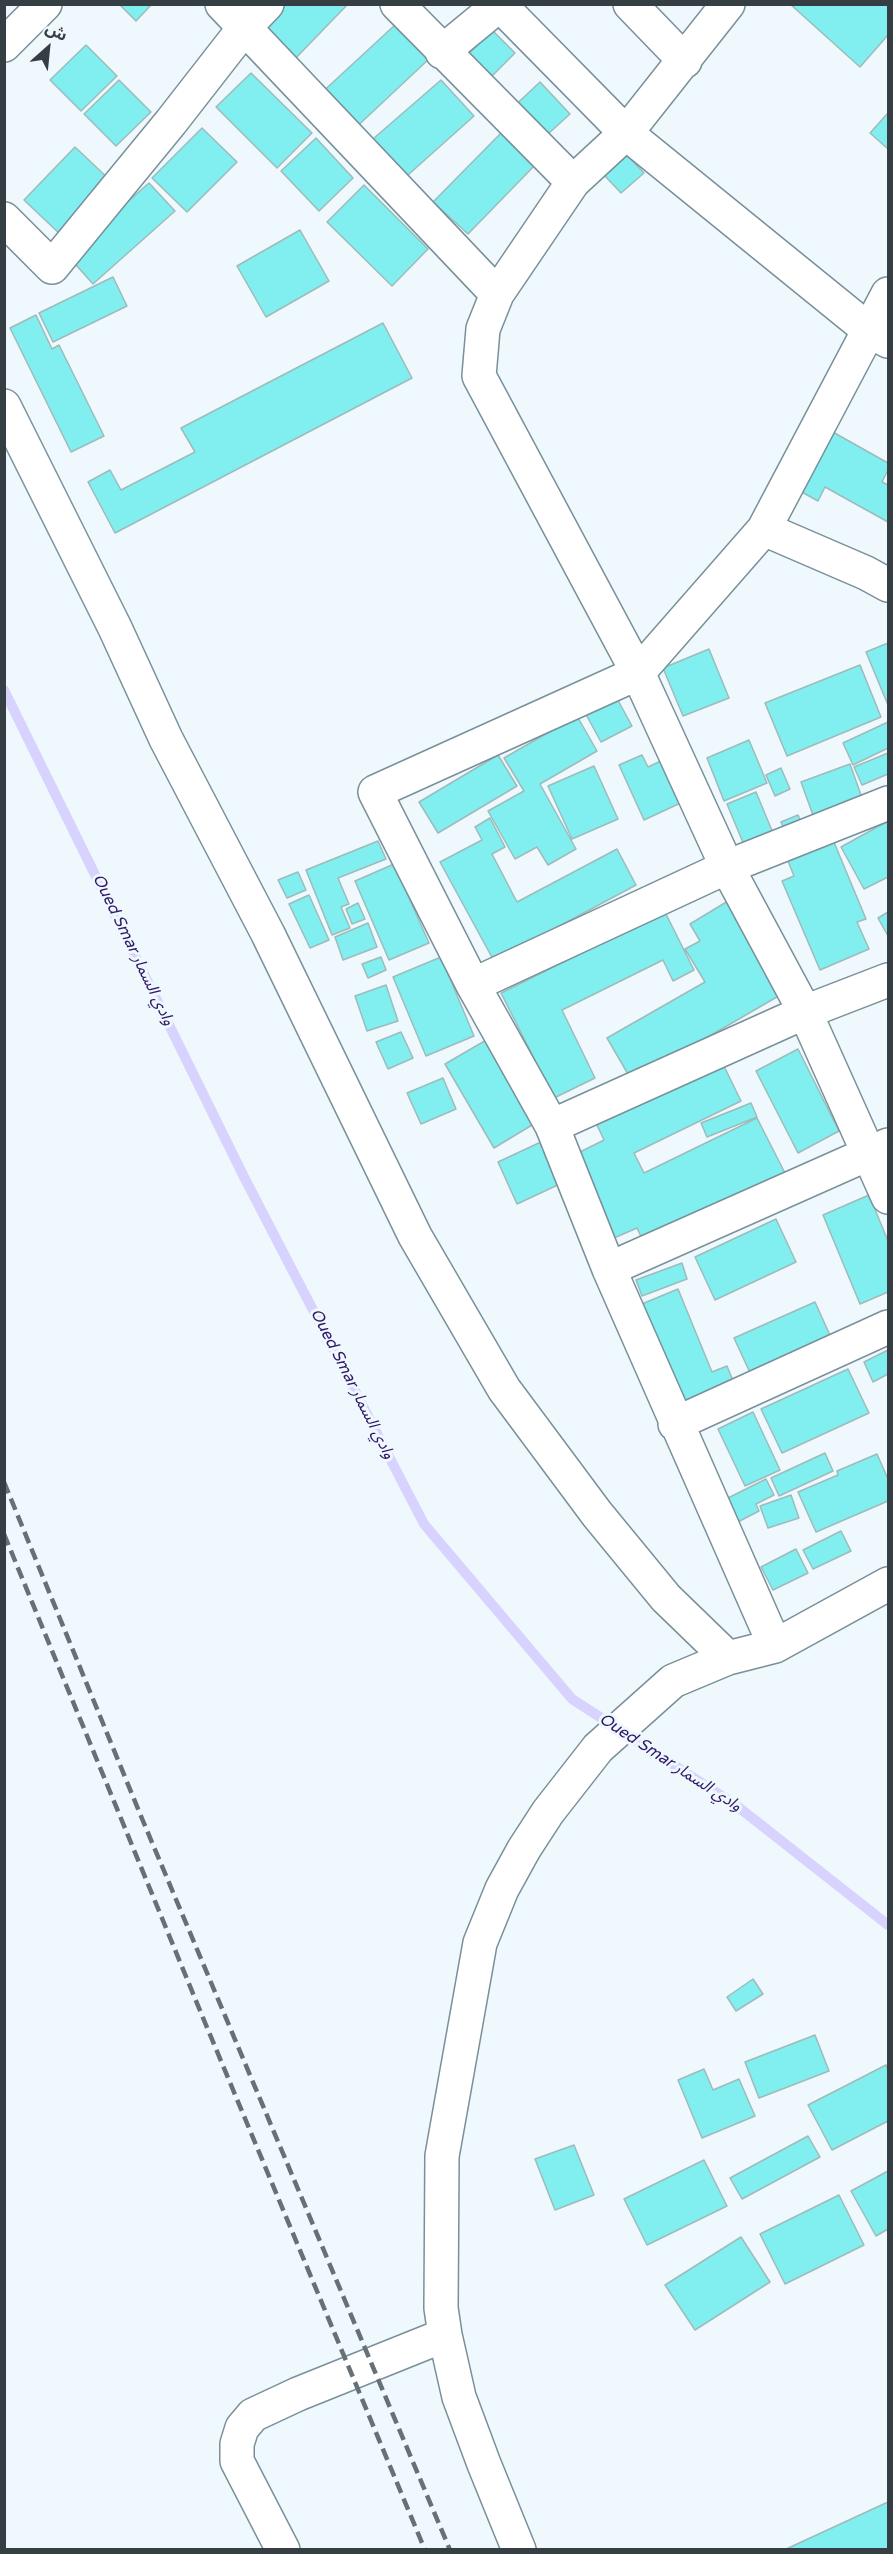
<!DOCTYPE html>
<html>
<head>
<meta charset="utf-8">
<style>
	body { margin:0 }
	#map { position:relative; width:893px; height:2554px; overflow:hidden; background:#eff8fd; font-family:"Varela Round","Noto Sans Arabic",sans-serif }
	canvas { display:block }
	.frame { position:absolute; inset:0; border:6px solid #353f43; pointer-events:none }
	.north { position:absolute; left:18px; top:18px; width:60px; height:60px; -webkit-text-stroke:4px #eff8fd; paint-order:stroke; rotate:27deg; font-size:16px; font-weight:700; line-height:24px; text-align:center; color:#353f43 }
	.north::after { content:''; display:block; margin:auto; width:21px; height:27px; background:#353f43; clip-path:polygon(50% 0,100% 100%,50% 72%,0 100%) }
</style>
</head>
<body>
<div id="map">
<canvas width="893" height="2554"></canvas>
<div class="frame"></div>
<div class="north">ش</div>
</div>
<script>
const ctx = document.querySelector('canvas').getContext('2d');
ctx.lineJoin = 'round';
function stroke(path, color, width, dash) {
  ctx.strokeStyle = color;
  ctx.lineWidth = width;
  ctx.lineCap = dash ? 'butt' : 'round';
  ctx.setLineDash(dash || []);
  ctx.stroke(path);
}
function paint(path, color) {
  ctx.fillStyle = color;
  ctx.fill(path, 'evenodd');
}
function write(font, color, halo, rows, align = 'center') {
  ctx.font = font + ' "Varela Round","Noto Sans Arabic",sans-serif';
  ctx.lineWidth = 6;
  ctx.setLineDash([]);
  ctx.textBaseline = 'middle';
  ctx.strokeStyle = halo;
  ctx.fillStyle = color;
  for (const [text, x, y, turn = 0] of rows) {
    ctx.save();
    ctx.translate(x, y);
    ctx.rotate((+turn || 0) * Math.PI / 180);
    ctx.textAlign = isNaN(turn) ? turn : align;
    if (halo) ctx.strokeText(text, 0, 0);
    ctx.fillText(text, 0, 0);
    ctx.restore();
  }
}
stroke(new Path2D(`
	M4,690L244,1177L424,1524L572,1699L737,1806L888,1925`), '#d7d2fe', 10);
const building = new Path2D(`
	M119,4H152L136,21Z
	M283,4H348L290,64L257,32Z
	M790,4H888V35L860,67Z
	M396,24L429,59L350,133L317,97Z
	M492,30L515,53L482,86L460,63Z
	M86,45L117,76L81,111L50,80Z
	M251,73L312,133L277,168L216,107Z
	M119,80L151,112L116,146L84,114Z
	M441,80L474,116L399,183L366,145Z
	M540,82L570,114L537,144L508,112Z
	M888,113V149L870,133Z
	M202,128L237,162L187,212L152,178Z
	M505,129L538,162L468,234L433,202Z
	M316,138L353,178L319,211L281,171Z
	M75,147L113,183L62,236L24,200Z
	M625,153L644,173L621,193L603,174Z
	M149,183L175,211L93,284L67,255Z
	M364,185L428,249L392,286L327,222Z
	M300,230L329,281L266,317L237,266Z
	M113,277L127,306L53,342L39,313Z
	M36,315L52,349L59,345L104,436L71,452L10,328Z
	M383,323L412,378L115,533L88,482L110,470L121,490L195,452L181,428Z
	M824,427L888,463V470L882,482L888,485V522L825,487L818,501L791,486Z
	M888,643V705L866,652Z
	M709,649L729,698L683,716L663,668Z
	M860,665L881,717L787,756L765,703Z
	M614,693L632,726L601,742L583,709Z
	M577,716L597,751L540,784L576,849L548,865L537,847L515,859L488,811L524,791L504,758Z
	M888,722V748L853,765L843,743Z
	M749,740L767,783L724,801L707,758Z
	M888,753V774L862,785L854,767Z
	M498,755L517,786L438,833L419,802Z
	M642,755L648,767L667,758L687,800L644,820L619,765Z
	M850,764L867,812L818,829L801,782Z
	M594,766L618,819L572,839L548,786Z
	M781,768L790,789L775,796L766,775Z
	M756,792L778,845L749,857L727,804Z
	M798,815L806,833L789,841L781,822Z
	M490,818L505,847L492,854L517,902L617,849L636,885L494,961L440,862L482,840L475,827Z
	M888,821V877L864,889L841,847Z
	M831,835L866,919L857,922L869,949L820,970L782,881L794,876L785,854Z
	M378,841L386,859L338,878L349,904L341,907L350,928L332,935L306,870Z
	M394,864L429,943L389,960L355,881Z
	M298,872L306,890L287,898L278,880Z
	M309,895L329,940L310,948L289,904Z
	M728,901L782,994L632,1081L607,1038L705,982L685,949L700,941L690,924Z
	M358,903L365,919L352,924L346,909Z
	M665,912L694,970L673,981L663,960L562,1010L595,1078L554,1098L501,993Z
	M888,912V936L878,918Z
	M368,923L377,947L343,960L335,937Z
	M381,957L386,970L368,978L362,964Z
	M441,957L474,1036L426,1056L393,977Z
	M386,985L398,1021L367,1031L355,996Z
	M401,1032L413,1058L388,1069L376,1042Z
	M488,1039L537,1122L494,1148L445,1064Z
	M798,1049L839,1131L798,1153L756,1071Z
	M721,1060L741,1101L634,1153L644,1173L757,1118L787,1177L645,1245L637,1228L614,1238L574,1155L604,1140L595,1121Z
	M443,1078L456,1109L421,1124L407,1093Z
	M751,1103L757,1117L707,1137L701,1123Z
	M543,1141L562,1183L517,1204L498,1162Z
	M869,1195L888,1241V1292L860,1304L823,1215Z
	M776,1219L796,1262L715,1300L695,1257Z
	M682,1263L687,1279L642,1296L636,1280Z
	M678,1289L712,1372L727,1366L738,1393L681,1416L637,1306Z
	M815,1302L833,1342L752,1377L734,1338Z
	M888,1350V1374L873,1382L864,1362Z
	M848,1369L869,1413L782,1453L761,1409Z
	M753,1412L780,1470L745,1486L718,1429Z
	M825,1453L833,1471L779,1496L771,1478Z
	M877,1454L888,1479V1501L816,1532L798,1492L838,1475L837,1471Z
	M766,1479L774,1495L756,1504L759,1511L732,1525L720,1502Z
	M791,1495L799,1518L768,1528L760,1506Z
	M841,1531L851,1551L813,1569L803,1550Z
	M796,1549L808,1573L773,1590L761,1567Z
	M753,1979L763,1994L736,2011L727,1997Z
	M815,2035L829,2071L759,2098L745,2062Z
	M886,2065L888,2071V2121L832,2150L808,2105Z
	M704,2069L713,2090L739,2079L755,2116L702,2138L678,2080Z
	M808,2136L820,2157L742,2199L730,2178Z
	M574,2145L594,2195L555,2210L535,2159Z
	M704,2160L727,2206L647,2245L624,2199Z
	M888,2171V2229L876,2236L851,2191Z
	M839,2195L864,2245L785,2284L760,2234Z
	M741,2237L770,2282L695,2330L665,2285Z
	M888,2502V2550H784Z`);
paint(building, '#81eef0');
stroke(building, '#9ebbbb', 1.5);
const minor = new Path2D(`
	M222,4L497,294
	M397,4L573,182
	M499,4L626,133L870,331L888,341
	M630,4L685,61
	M728,4L626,133L573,182L497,294L483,329L479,376L638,673L727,867L805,1012L888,1197
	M4,45L45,4
	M442,52L499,5
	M4,219L52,267L171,122L245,27L267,4
	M4,406L115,628L166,739L268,934L415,1236L504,1389L597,1514L666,1598L728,1658
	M764,529L866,573L888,585
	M473,985L727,867L888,803
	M552,1126L805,1012L888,980
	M609,1269L888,1145
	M675,1424L888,1327
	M775,1646L609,1269L552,1126L473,985L375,792L638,673L764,529L888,294
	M283,2550L237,2461V2444L242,2428L253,2415L298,2394L445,2335
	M519,2550L484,2464L459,2397L445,2335L441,2308L442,2156L480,1943L502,1889L524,1849L548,1812L598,1748L673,1681L728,1658L775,1646L888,1584`);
stroke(minor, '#79909a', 36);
stroke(minor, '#fff', 33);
stroke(new Path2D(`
	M4,1482L143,1821L450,2550
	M4,1534L201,2013L425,2550`), '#677075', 4.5, [12, 6]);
write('italic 16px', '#2f1667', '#eff8fd', [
	["Oued Smar وادي السمار",133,950,64],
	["Oued Smar وادي السمار",352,1384,63],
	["Oued Smar وادي السمار",670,1763,33]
]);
</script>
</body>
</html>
